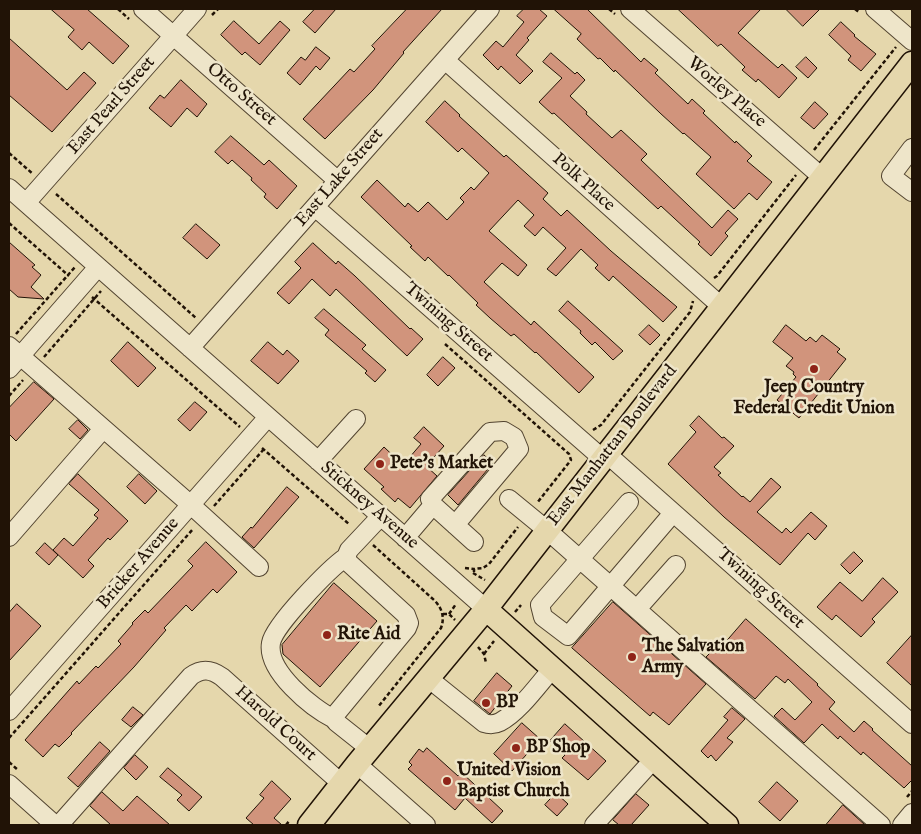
<!DOCTYPE html>
<html>
<head>
<meta charset="utf-8">
<style>
	body { margin:0 }
	#map { position:relative; width:921px; height:834px; overflow:hidden; background:#e5d7ac; font-family:"IM FELL English",serif }
	canvas { display:block }
	.frame { position:absolute; inset:0; border:10px solid #211306; pointer-events:none }
</style>
</head>
<body>
<div id="map">
<canvas width="921" height="834"></canvas>
<div class="frame"></div>
</div>
<script>
const ctx = document.querySelector('canvas').getContext('2d');
ctx.lineJoin = 'round';
function paint(path, color) {
  ctx.fillStyle = color;
  ctx.fill(path, 'evenodd');
}
function stroke(path, color, width, dash) {
  ctx.strokeStyle = color;
  ctx.lineWidth = width;
  ctx.lineCap = dash ? 'butt' : 'round';
  ctx.setLineDash(dash || []);
  ctx.stroke(path);
}
function write(font, color, halo, rows, align = 'center') {
  ctx.font = font + ' "IM FELL English",serif';
  ctx.lineWidth = 5;
  ctx.setLineDash([]);
  ctx.textBaseline = 'middle';
  ctx.strokeStyle = halo;
  ctx.fillStyle = color;
  for (const [text, x, y, turn = 0] of rows) {
    ctx.save();
    ctx.translate(x, y);
    ctx.rotate((+turn || 0) * Math.PI / 180);
    ctx.textAlign = isNaN(turn) ? turn : align;
    if (halo) ctx.strokeText(text, 0, 0);
    ctx.fillText(text, 0, 0);
    ctx.restore();
  }
}
const building = new Path2D(`
	M51,9H87L129,46L113,64L89,42L82,50L68,37L74,30Z
	M315,9H336L315,33L303,22Z
	M407,9H442L403,52L404,53L373,90L325,139L303,119L350,69L354,72L375,49L372,46Z
	M524,9H539L547,16L527,38L529,40L516,55L533,71L520,84L501,66L498,70L483,55L496,41L503,47L524,22L517,16Z
	M554,9H587L641,62L644,58L658,70L655,73L688,104L692,99L705,111L703,113L735,143L736,141L752,156L747,161L772,182L757,200L749,193L734,209L696,174L711,157L684,133L683,134L660,113L615,70L614,72L600,58L598,59L577,39L581,34Z
	M678,9H761L738,33L778,68L782,64L797,78L779,98L758,79L756,82L742,70L745,67L721,44L718,46Z
	M786,9H820L803,26Z
	M234,21L259,44L280,21L290,30L260,65L245,52L242,55L221,35Z
	M841,22L855,35L854,36L876,54L861,71L848,60L851,56L829,35Z
	M9,38L67,90L84,72L96,83L52,132L9,95Z
	M316,47L330,58L320,70L316,66L300,85L287,73L301,57L305,60Z
	M551,53L575,74L577,72L585,80L570,96L587,112L586,114L612,138L621,130L647,154L641,160L712,228L728,210L738,219L725,233L728,236L711,256L698,244L700,242L661,206L658,209L554,113L552,114L539,102L562,78L543,62Z
	M806,57L817,68L808,78L796,67Z
	M181,80L207,104L197,117L187,108L171,127L149,108L160,95L164,98Z
	M445,101L460,115L459,116L504,157L506,155L548,193L543,199L561,216L567,210L611,251L677,307L663,322L613,276L609,281L595,268L598,265L581,249L556,276L547,269L566,248L543,227L535,236L524,226L534,215L518,200L489,231L527,265L518,276L502,263L484,282L531,325L534,321L594,377L579,393L536,352L535,353L514,334L511,336L490,318L476,305L478,303L449,275L448,276L428,257L425,261L410,247L412,246L361,197L377,180L405,207L408,203L418,212L428,202L447,220L464,202L460,198L471,187L474,190L489,173L462,148L458,152L426,122Z
	M815,102L828,114L814,129L801,118Z
	M231,136L264,165L269,160L297,186L277,209L264,197L266,194L251,180L252,178L232,160L228,164L215,152Z
	M196,224L220,245L207,259L183,238Z
	M9,242L35,265L32,267L41,275L31,287L44,299L18,297L9,289Z
	M313,243L336,264L338,261L355,276L410,329L411,328L423,339L407,356L336,289L330,296L312,279L289,304L277,293L301,268L295,262Z
	M568,301L623,351L613,360L595,342L592,345L580,333L581,331L559,311Z
	M324,309L366,345L362,349L386,370L375,382L365,373L367,371L325,335L329,330L315,318Z
	M649,325L660,335L650,345L639,335Z
	M786,325L806,341L810,337L816,342L822,335L840,349L837,352L846,359L799,418L777,400L796,377L793,374L794,372L786,366L793,358L773,342Z
	M128,342L156,368L138,387L111,361Z
	M268,342L283,355L287,350L299,361L278,384L251,361Z
	M443,357L455,368L438,386L427,375Z
	M34,382L54,399L16,441L9,434V408Z
	M195,402L207,412L190,431L178,420Z
	M699,416L722,438L724,437L734,446L714,467L721,473L718,475L742,497L743,496L750,502L771,478L781,487L757,512L782,533L786,528L791,533L811,512L827,526L815,540L808,533L780,565L724,517L668,464L696,432L690,426Z
	M78,420L88,430L80,439L69,429Z
	M424,427L444,446L426,466L437,476L410,508L398,498L395,502L381,489L384,487L364,469L384,447L403,465L421,444L414,438Z
	M484,455L493,463L458,505L448,495Z
	M78,474L128,521L110,540L108,538L88,560L94,566L83,578L53,550L64,538L73,546L98,518L94,515L99,510L69,484Z
	M139,474L157,491L145,504L127,487Z
	M287,487L299,497L254,548L242,537L251,527L252,528Z
	M206,542L237,572L217,593L213,589L192,611L186,605L164,628L166,630L134,667L71,733L72,734L59,747L55,744L43,757L25,740L77,681L79,684L96,666L98,668L121,644L118,641L133,624L132,623L145,610L148,613L193,566L188,561Z
	M45,543L58,555L49,565L36,553Z
	M854,552L863,561L850,574L841,565Z
	M883,578L898,592L872,619L875,622L861,637L836,615L832,620L817,607L840,582L862,601Z
	M334,583L377,621L320,687L283,654L282,645Z
	M613,602L706,684L669,725L653,712L650,716L572,648Z
	M17,604L41,626L9,661V613Z
	M746,619L818,684L817,685L835,702L829,709L854,732L864,721L873,729L872,730L912,766V780L904,788L863,752L861,755L840,736L838,739L822,724L804,743L774,716L782,708L795,720L812,702L788,679L785,683L776,676L755,699L706,657L716,647L719,649Z
	M912,635V686L887,663Z
	M497,673L512,686L490,714L474,701Z
	M133,707L143,715L131,727L122,720Z
	M732,708L745,719L727,738L733,742L716,761L711,755L708,758L701,751L728,720L724,717Z
	M522,723L540,739L512,771L494,754Z
	M565,724L606,761L588,780L562,758L565,755L550,741Z
	M100,742L110,751L78,787L68,778Z
	M427,748L458,776L461,772L503,811L492,823L465,798L455,810L408,769L412,765L409,762L419,749L423,752Z
	M135,755L148,767L136,780L124,768Z
	M168,768L202,797L189,811L177,800L182,795L160,777Z
	M272,781L291,799L274,818L282,825H254L246,818L264,798L260,795Z
	M777,782L798,801L780,821L759,802Z
	M102,792L123,811L137,796L170,825H111L90,806Z
	M556,793L568,804L557,816L545,805Z
	M636,794L649,805L631,825H619L613,820Z
	M843,805L865,825H826Z`);
paint(building, '#d1947c');
stroke(building, '#211306', 1);
const minor = new Path2D(`
	M143,9L338,181
	M630,9L823,178
	M875,9L912,41
	M445,60L722,307
	M912,148L891,176L912,192
	M9,188L486,609
	M26,203L197,9
	M315,207L603,459
	M9,346L191,505L259,567
	M190,348L490,9
	M9,369L98,267
	M607,454L912,724
	M318,461L356,419
	M509,499L548,531L881,825
	M629,502L540,605L543,617L568,636L673,513
	M433,505L430,499L490,432L504,431L514,437L519,449L455,525
	M9,537L103,429
	M405,538L433,505L474,542
	M637,609L676,565
	M428,678L484,723C490,725 494,725 500,722C519,712 538,685 552,669
	M9,711L268,417
	M334,719C312,708 266,671 271,643C274,625 330,568 346,557
	M370,749L336,722L335,715L407,628L409,623L406,615L349,563L346,557L349,550L381,516
	M357,764L426,825
	M9,784L55,825
	M59,825L191,676C202,668 211,669 222,677L342,784
	M594,825L654,759
	M902,825L912,813`);
const major = new Path2D(`
	M486,609L727,825
	M309,825L357,764L486,609L912,63`);
stroke(minor, '#524430', 20);
stroke(major, '#211306', 25);
stroke(new Path2D(`
	M118,9L129,19
	M609,9L615,14
	M855,9L860,13
	M212,15L218,9
	M814,150L896,47
	M9,153L33,174
	M56,194L196,318
	M9,223L69,276
	M714,278L717,276L796,175
	M92,297L240,427
	M16,334L75,267
	M445,344L569,454L571,460L537,503
	M44,357L101,291
	M9,396L23,380
	M593,430L601,425L690,312L693,301
	M262,448L350,525
	M214,506L264,449
	M373,545L434,600C442,608 445,617 441,628L378,707
	M465,568L474,569
	M474,572V569L483,568L489,564L518,527
	M473,573L485,580
	M515,612L521,605
	M443,614H449L455,620
	M449,614L456,604
	M478,647L484,654L486,663
	M484,654L494,641
	M9,738L193,529
	M9,762L18,770
	M907,797L912,791
	M286,825L290,820`), '#211306', 2.5, [4, 2.5]);
stroke(minor, '#eee5c9', 18);
stroke(major, '#e5d7ac', 22);
for (const [x, y, r, color] of [
	[814,369,5,"#8f2418"],
	[380,464,5,"#8f2418"],
	[327,635,5,"#8f2418"],
	[632,657,5,"#8f2418"],
	[486,703,5,"#8f2418"],
	[516,748,5,"#8f2418"],
	[447,781,5,"#8f2418"]
]) {
  const dot = new Path2D();
  dot.arc(x, y, r, 0, 2 * Math.PI);
  ctx.fillStyle = color;
  ctx.fill(dot);
  stroke(dot, '#eee5c9', 2);
}
write('18px', '#211306', '#eee5c9', [
	["Worley Place",726,93,41],
	["Otto Street",241,95,41],
	["East Pearl Street",112,106,-49],
	["East Lake Street",340,178,-49],
	["Polk Place",583,183,42],
	["Twining Street",448,323,41],
	["East Manhattan Boulevard",613,446,-52],
	["Stickney Avenue",369,506,41],
	["Bricker Avenue",139,564,-49],
	["Twining Street",760,589,42],
	["Harold Court",275,724,42]
]);
write('bold 18px', '#211306', '#eee5c9', [
	["Jeep Country",814,388,"center"],
	["Federal Credit Union",814,409,"center"],
	["Pete's Market",390,464],
	["Rite Aid",337,635],
	["The Salvation",642,647],
	["Army",642,668],
	["BP",496,703],
	["BP Shop",526,748],
	["United Vision",457,771],
	["Baptist Church",457,792]
], 'left');
</script>
</body>
</html>
